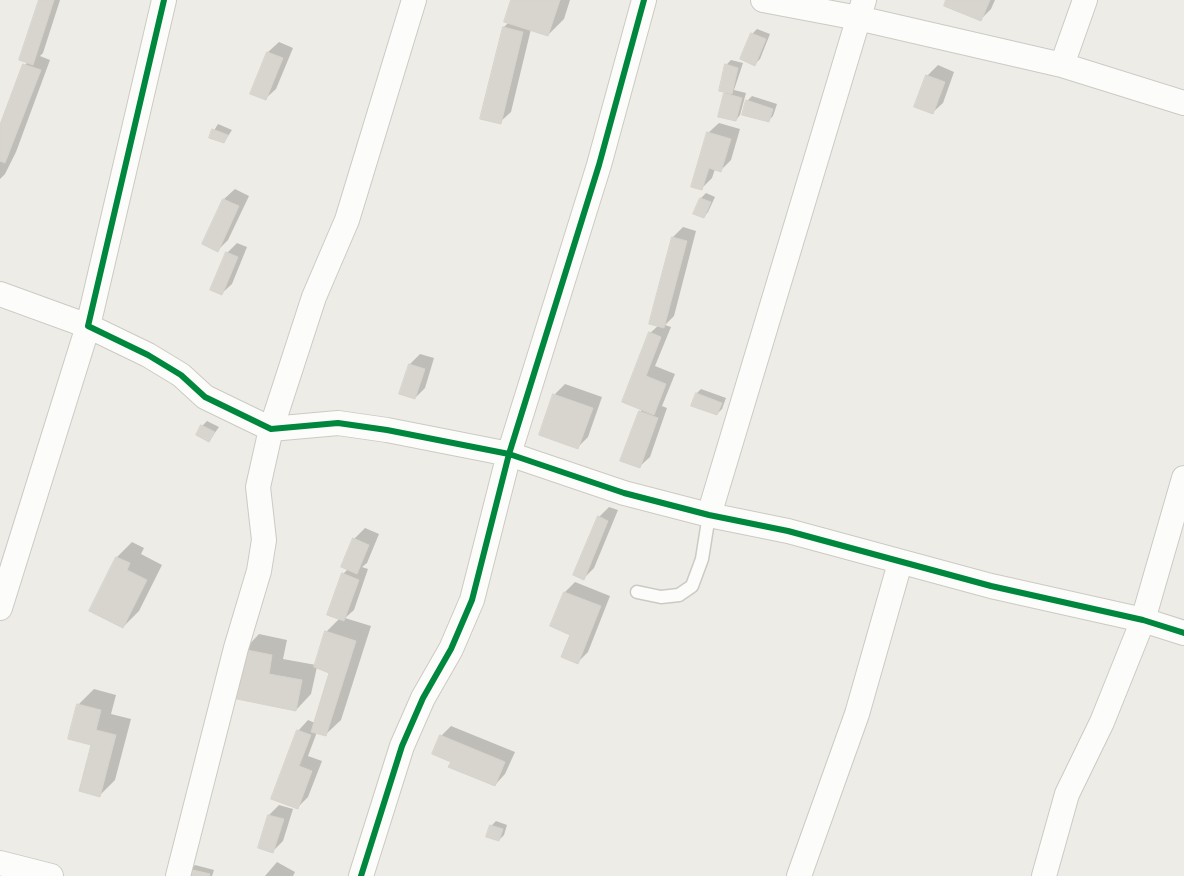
<!DOCTYPE html>
<html>
<head>
<meta charset="utf-8">
<style>
	body { margin:0 }
	canvas { display:block; background:#eeece6 }
</style>
</head>
<body>
<canvas width="1184" height="876"></canvas>
<script>
const ctx = document.querySelector('canvas').getContext('2d');
ctx.lineJoin = 'round';
function paint(path, color) {
  ctx.fillStyle = color;
  ctx.fill(path, 'evenodd');
}
function stroke(path, color, width, dash) {
  ctx.strokeStyle = color;
  ctx.lineWidth = width;
  ctx.lineCap = dash ? 'butt' : 'round';
  ctx.setLineDash(dash || []);
  ctx.stroke(path);
}
paint(new Path2D(`
	M40,0H60L43,53L40,56L50,60L16,152L5,174L0,179V128L27,62Z
	M513,0H570L564,19L548,35L531,29L511,112L500,122L504,27L509,22Z
	M948,0H995L991,9L981,19Z
	M757,29L770,34L760,59L755,64L752,34Z
	M279,42L293,48L276,89L265,99L251,93L268,52Z
	M731,60L743,63L734,90L746,93L740,115L736,120L725,94L727,92L726,65Z
	M938,65L954,72L943,103L932,113L927,76Z
	M752,96L777,104L773,116L768,121L747,101Z
	M719,123L740,129L731,160L720,171L715,169L712,178L701,189L708,133Z
	M218,124L232,130L224,142L210,137Z
	M235,189L249,196L228,240L218,250L204,244L224,199Z
	M706,193L715,197L708,212L704,217L695,213L701,198Z
	M683,227L696,231L674,316L665,325L671,327L655,366L675,374L662,406L667,408L650,457L639,467L640,412L642,409L650,333L659,325L673,237Z
	M237,243L247,247L232,284L221,294L227,253Z
	M420,354L434,358L425,388L415,398L400,393L410,364Z
	M565,384L602,397L588,437L578,447L554,395Z
	M701,389L726,398L722,409L717,414L697,393Z
	M207,421L219,427L209,441L202,426Z
	M609,507L618,510L594,568L584,578L599,517Z
	M365,528L379,534L367,563L362,567L368,569L354,610L345,618L371,626L341,720L325,735L317,732L308,756L322,761L308,797L298,807V731L308,720L315,723L331,672L317,667L311,694L296,710L244,650L259,634L287,640L283,659L316,665L326,632L340,618L343,574L348,569L343,567L354,539Z
	M132,542L144,548L141,554L162,565L139,611L123,627L91,610L117,557Z
	M575,582L610,596L588,652L578,662L572,634L551,626L565,592Z
	M94,689L116,695L111,714L131,719L115,780L100,795L93,745L78,705Z
	M451,726L515,752L505,774L495,785L452,761L441,736Z
	M279,805L293,809L283,841L273,851L259,847L269,815Z
	M496,821L507,825L504,835L499,840L491,826Z
	M277,862L295,872L293,876H265Z
	M195,865L214,870L212,876H188L190,870Z`), '#0003');
const building = new Path2D(`
	M39,0H54L33,65L19,60Z
	M511,0H560L548,36L504,22Z
	M946,0H990L981,21L944,6Z
	M503,27L523,32L501,124L480,119Z
	M751,33L766,39L755,66L740,59Z
	M267,52L283,58L266,100L250,94Z
	M23,64L41,70L5,163L0,161V125Z
	M725,64L738,68L732,94L719,91Z
	M926,75L945,82L933,114L914,107Z
	M724,93L742,98L736,121L718,117Z
	M746,100L773,109L769,122L742,115Z
	M212,129L228,135L224,143L209,138Z
	M707,132L731,139L721,172L709,168L702,190L691,187Z
	M700,198L711,202L704,218L693,214Z
	M223,199L239,206L218,252L202,244Z
	M672,237L687,241L664,328L649,324Z
	M226,252L238,257L222,295L210,290Z
	M649,332L661,337L646,376L666,384L654,415L622,402Z
	M409,364L425,369L415,399L399,394Z
	M696,393L722,403L717,415L691,406Z
	M553,394L593,408L578,449L539,435Z
	M639,411L658,418L640,468L620,461Z
	M201,425L215,432L209,442L196,435Z
	M598,516L608,521L584,580L573,575Z
	M353,538L369,545L357,574L341,567Z
	M116,557L130,563L127,570L147,580L123,628L89,611Z
	M342,573L359,580L344,621L327,615Z
	M564,592L601,606L578,664L561,657L570,635L550,626Z
	M325,631L356,641L326,736L311,732L329,673L314,667Z
	M242,649L272,655L269,674L302,680L296,711L232,698Z
	M77,704L101,710L96,730L116,735L100,797L79,791L91,745L68,739Z
	M297,730L311,735L299,766L312,771L298,809L271,799Z
	M440,735L505,762L495,786L448,767L451,762L432,754Z
	M268,815L284,819L273,853L258,848Z
	M490,825L503,829L499,841L486,837Z
	M189,869L210,874L209,876H187Z`);
paint(building, '#d8d5ce');
stroke(building, '#d6d3cc', 1);
const lane = new Path2D(`
	M637,592L661,597L679,595L692,586L702,559L709,515`);
const street = new Path2D(`
	M164,0L88,326L148,355L181,375L205,397L271,429L338,423L387,430L509,454L624,493L709,515L788,531L991,586L1143,620L1184,633
	M763,0L858,18L1062,65L1184,103
	M1062,65L1085,0
	M0,294L88,326L0,608
	M709,515L864,0
	M0,863L51,876
	M178,876L236,648L259,571L264,540L258,487L271,429L314,297L347,220L414,0
	M361,876L402,746L423,698L451,649L472,600L509,454L599,165L644,0
	M799,876L857,714L900,563
	M1044,876L1067,794L1102,722L1143,620L1184,478`);
stroke(lane, '#cccac4', 15);
stroke(street, '#cccac4', 26);
stroke(lane, '#fcfcfb', 12);
stroke(street, '#fcfcfb', 24);
stroke(new Path2D(`
	M164,0L88,326L148,355L181,375L205,397L271,429L338,423L387,430L509,454L624,493L709,515L788,531L991,586L1143,620L1184,633
	M361,876L402,746L423,698L451,649L472,600L509,454L599,165L644,0`), '#00873e', 6);
</script>
</body>
</html>
